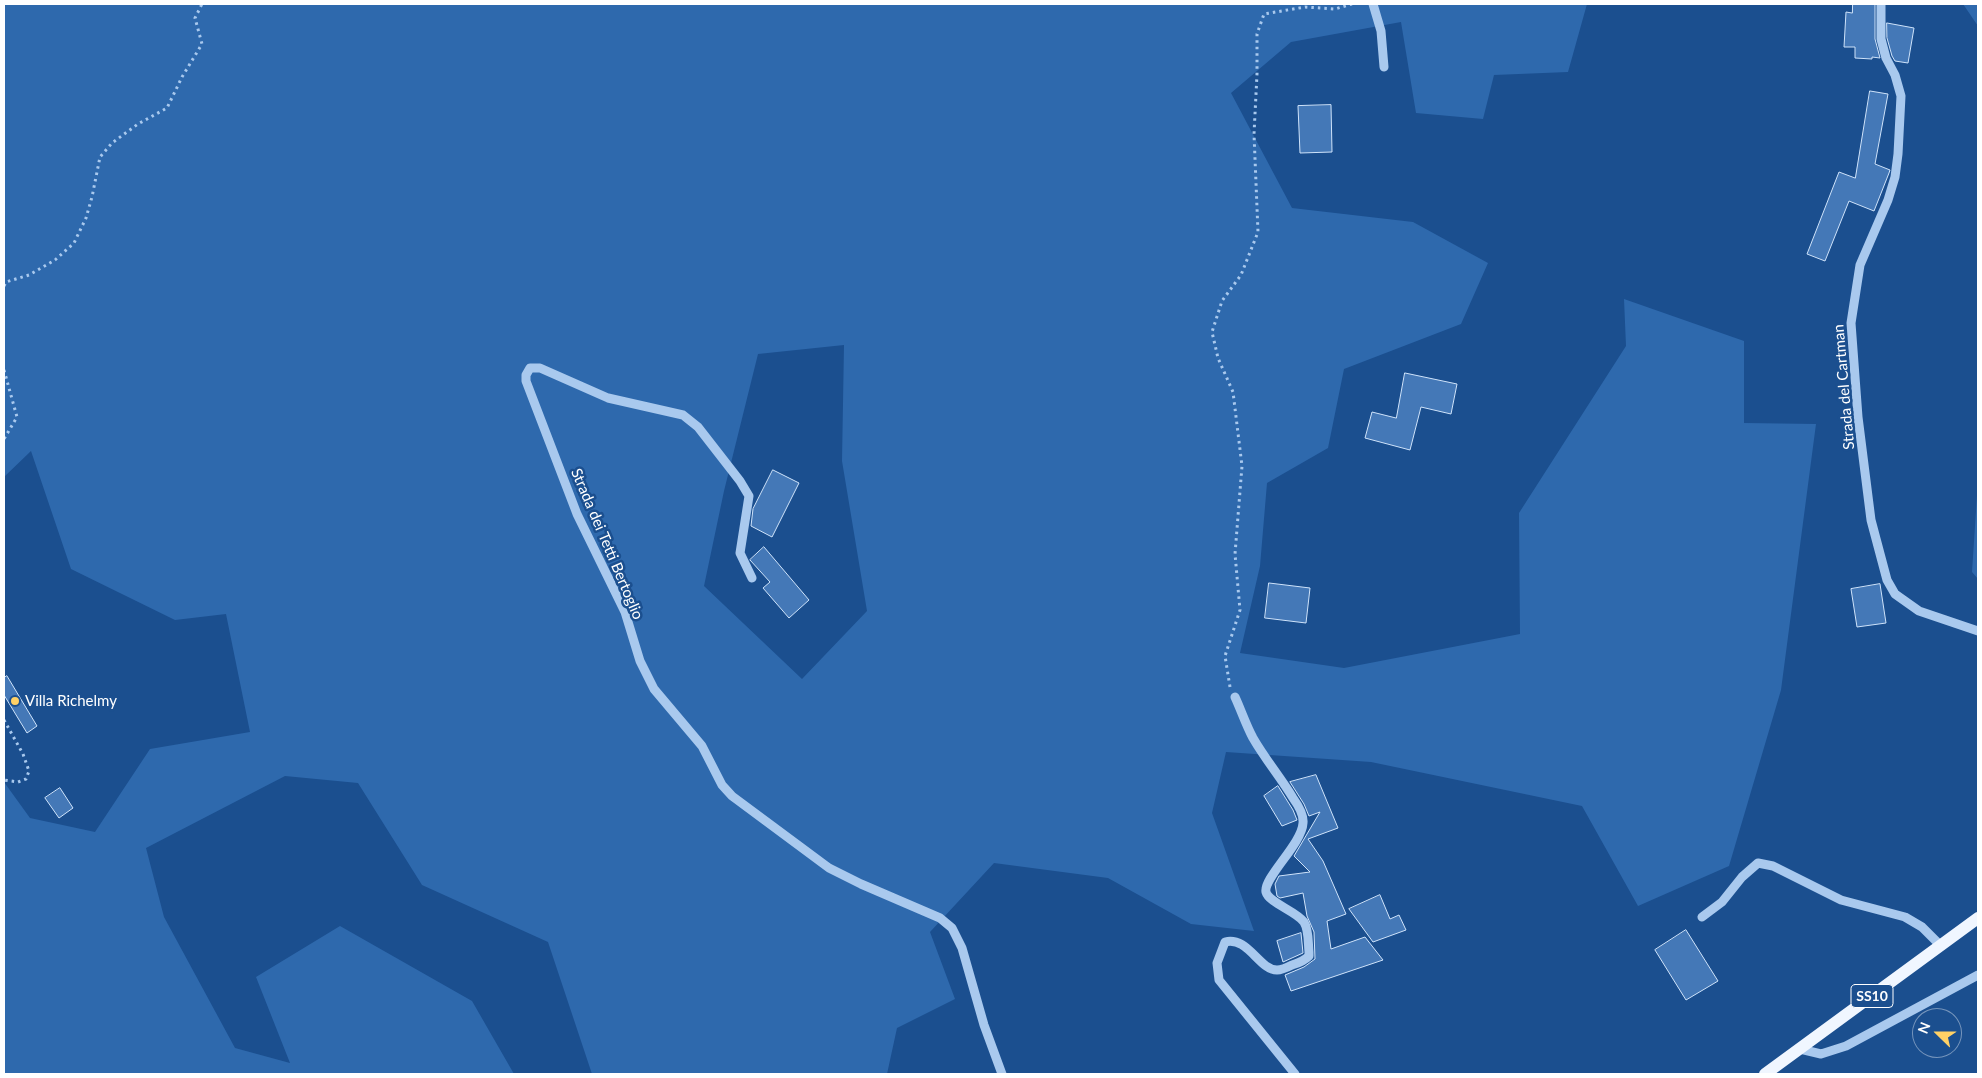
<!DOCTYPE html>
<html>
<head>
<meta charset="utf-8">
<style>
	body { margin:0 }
	#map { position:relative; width:1982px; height:1078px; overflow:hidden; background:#1b4f8f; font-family:Lato,sans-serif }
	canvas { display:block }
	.frame { position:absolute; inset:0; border:5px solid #fff; pointer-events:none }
	.north { position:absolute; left:1912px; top:1008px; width:50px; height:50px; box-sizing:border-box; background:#1b4f8f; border:1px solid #7695bc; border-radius:50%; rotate:292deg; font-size:14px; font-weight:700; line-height:20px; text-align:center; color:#fff }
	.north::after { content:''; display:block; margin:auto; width:18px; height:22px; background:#ffd166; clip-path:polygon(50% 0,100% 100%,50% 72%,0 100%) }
</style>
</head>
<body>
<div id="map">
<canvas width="1982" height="1078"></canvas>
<div class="frame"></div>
<div class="north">N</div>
</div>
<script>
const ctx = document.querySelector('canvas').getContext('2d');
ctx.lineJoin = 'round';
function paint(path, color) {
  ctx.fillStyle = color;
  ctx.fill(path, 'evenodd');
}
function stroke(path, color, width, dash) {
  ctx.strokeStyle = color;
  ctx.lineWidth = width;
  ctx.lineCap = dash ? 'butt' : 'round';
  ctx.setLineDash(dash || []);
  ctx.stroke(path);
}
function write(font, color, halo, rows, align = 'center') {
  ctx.font = font + ' Lato,sans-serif';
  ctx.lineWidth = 5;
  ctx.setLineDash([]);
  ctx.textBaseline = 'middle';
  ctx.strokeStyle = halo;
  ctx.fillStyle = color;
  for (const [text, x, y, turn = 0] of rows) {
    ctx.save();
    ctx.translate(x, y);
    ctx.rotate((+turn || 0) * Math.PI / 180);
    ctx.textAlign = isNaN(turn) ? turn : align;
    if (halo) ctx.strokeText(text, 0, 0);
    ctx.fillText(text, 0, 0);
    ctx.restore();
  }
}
paint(new Path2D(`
	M4,4H1587L1568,72L1494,75L1483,119L1416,113L1401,22L1291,42L1231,93L1292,208L1413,222L1488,263L1461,324L1344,369L1328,448L1267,483L1260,566L1240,653L1344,668L1520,634L1519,513L1626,346L1624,299L1744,341V423L1816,424L1781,690L1729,866L1638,906L1582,806L1371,762L1226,752L1212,813L1254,931L1191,924L1108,878L994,863L930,932L955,999L897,1028L887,1074H592L548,942L422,885L358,783L285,776L146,848L164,917L235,1048L290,1063L256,977L340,926L472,1001L514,1074H4V782L30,818L95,832L150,749L250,732L226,614L175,620L71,569L31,451L4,477ZM844,345L842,461L867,611L802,679L704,586L724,491L758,354Z
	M1963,4H1978V26Z
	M1978,480V579L1972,572Z`), '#2e69ad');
const building = new Path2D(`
	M1853,4H1875V39L1880,58L1872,57V59L1855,58V47H1844L1846,12L1852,13Z
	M1887,23L1914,28L1908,63L1895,61L1892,56L1887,38Z
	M1870,91L1888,94L1875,164L1890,170L1889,173L1874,211L1849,201L1825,261L1807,254L1839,172L1855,178Z
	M1331,105L1332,152L1300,153L1298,106Z
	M1405,373L1457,384L1451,414L1421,407L1410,450L1365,438L1372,412L1396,418Z
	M773,470L799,483L772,537L751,526L753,509Z
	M764,547L809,600L789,618L763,588L770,582L750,560Z
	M1269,583L1310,588L1306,623L1265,618Z
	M1880,584L1886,623L1857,627L1851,589Z
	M7,676L37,726L27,733L4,695V678Z
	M1316,775L1338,828L1308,839L1323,861L1346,914L1327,921L1331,949L1365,937L1383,960L1291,991L1285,975L1304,967L1315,959L1314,932L1307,916L1303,893L1280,898L1277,896L1275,884L1279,876L1310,872L1294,856L1320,812L1309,816L1304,804L1290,782Z
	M1278,786L1293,810L1297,820L1282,826L1264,796Z
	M60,788L73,808L59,818L45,798Z
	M1380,895L1390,919L1399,915L1406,930L1373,942L1349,909Z
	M1686,930L1718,981L1686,1000L1655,950Z
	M1301,933L1303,953L1283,962L1277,941Z`);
paint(building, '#4478b7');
stroke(building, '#cfe3fa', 1);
stroke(new Path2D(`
	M4,286L6,282L29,275L55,260L74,243L86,218L92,197L100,157L112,143L138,124L167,108L182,77L202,44L195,18L202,4
	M4,370L17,417L4,439
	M1230,687L1225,656L1240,610L1235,554L1242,466L1233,392L1218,358L1212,332L1222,301L1241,275L1258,232L1254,134L1257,74V34L1264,14L1305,7L1335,9L1352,4
	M4,720L23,754L29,771L26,779L18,782L4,780`), '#a9c9ee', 3, [2.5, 4]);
stroke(new Path2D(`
	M1373,4L1381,31L1384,67
	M1881,4V39L1886,58L1895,75L1901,96L1898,154L1895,177L1888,200L1860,265L1851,323L1858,417L1871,520L1887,580L1895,594L1919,611L1978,631
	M752,578L740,553L749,496L740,481L698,427L683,415L608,398L540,368H530L526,375V381L577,514L625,612L640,661L654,689L702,746L722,785L732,796L829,868L861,884L940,918L952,928L962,948L984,1025L1002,1074
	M1235,697C1241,710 1246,725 1253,738C1265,759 1281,778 1293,798C1298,805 1304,814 1303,823C1302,844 1263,878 1266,892C1269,903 1296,911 1304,922C1309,930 1308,943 1309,952V956C1304,961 1299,963 1292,965C1288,967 1282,970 1277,970C1259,970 1248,936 1225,942L1217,963L1219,980L1295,1074
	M1702,917L1722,902L1742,877L1758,863L1773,866L1841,900L1905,917L1922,927L1940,945
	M1800,1049L1821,1054L1846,1046L1978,975`), '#a9c9ee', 9);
stroke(new Path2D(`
	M1765,1074L1978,918`), '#f0f6ff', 12);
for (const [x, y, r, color] of [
	[15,701,5,"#ffd166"]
]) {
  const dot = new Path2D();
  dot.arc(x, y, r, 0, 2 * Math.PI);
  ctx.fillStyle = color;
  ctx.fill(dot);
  stroke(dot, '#1b4f8f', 2);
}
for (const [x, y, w] of [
	[1872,996,42]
]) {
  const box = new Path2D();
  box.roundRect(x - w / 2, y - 11.5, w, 23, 4);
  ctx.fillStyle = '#1b4f8f';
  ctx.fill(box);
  stroke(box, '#fff', 1);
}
write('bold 14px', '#fff', null, [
	["SS10",1872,996]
]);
write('15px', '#fff', '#1b4f8f', [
	["Strada del Cartman",1844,387,-95],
	["Strada dei Tetti Bertoglio",607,544,67]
]);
write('15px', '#fff', '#1b4f8f', [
	["Villa Richelmy",25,701]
], 'left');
</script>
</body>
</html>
